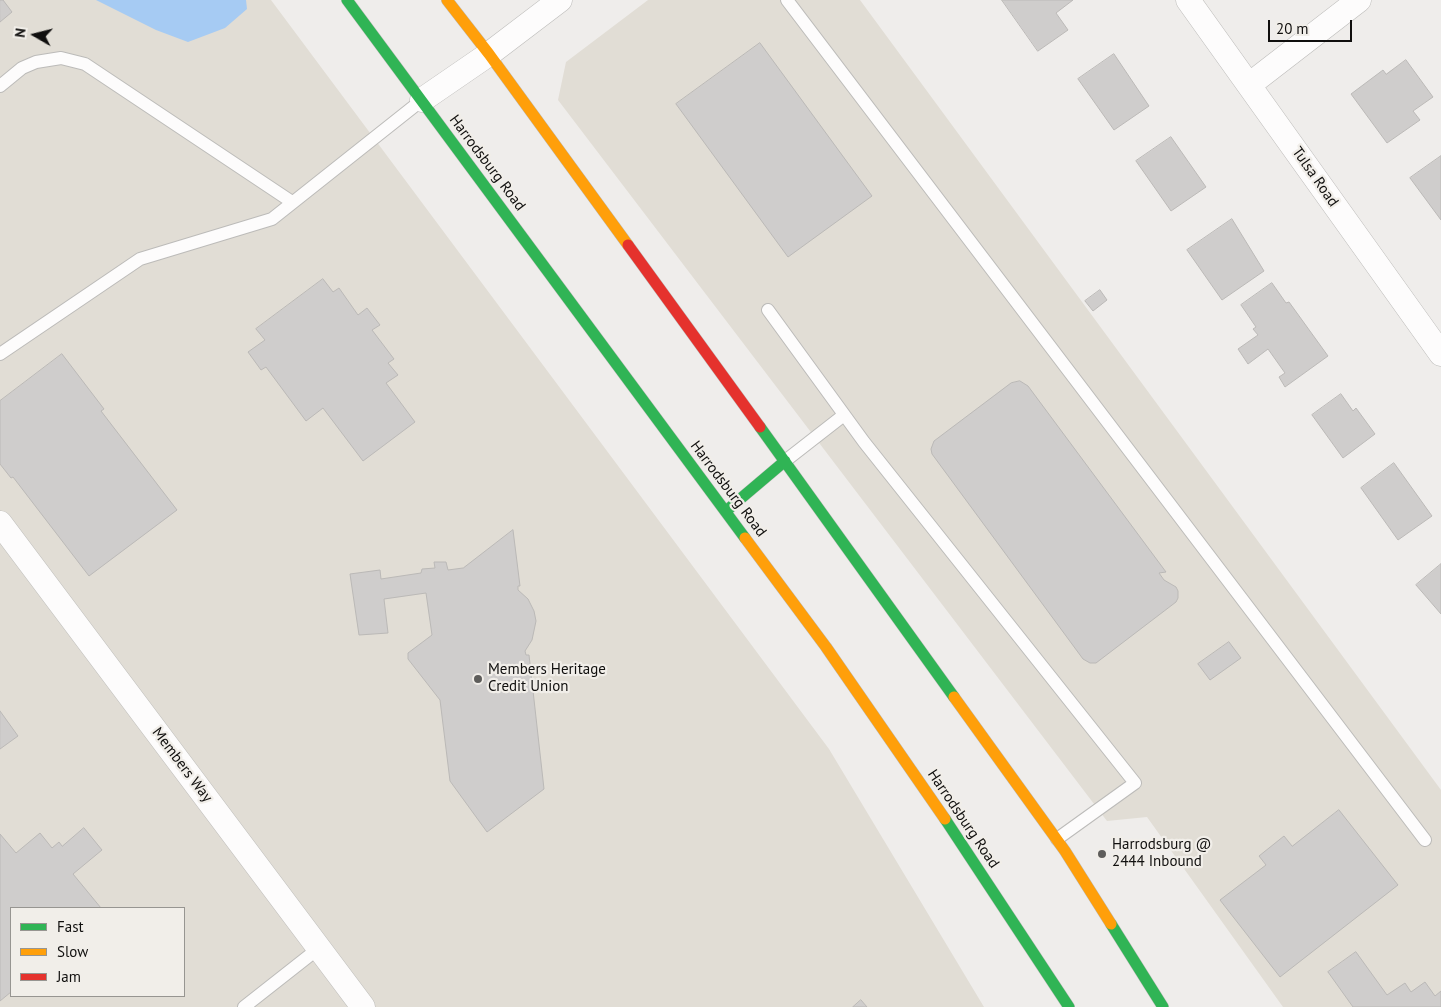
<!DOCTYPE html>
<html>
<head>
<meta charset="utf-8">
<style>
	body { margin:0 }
	#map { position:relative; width:1441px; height:1007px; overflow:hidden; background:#efedeb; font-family:"PT Sans",sans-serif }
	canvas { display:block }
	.legend { position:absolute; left:10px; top:907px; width:175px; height:90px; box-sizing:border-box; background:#f1eee9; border:1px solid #979591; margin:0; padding:6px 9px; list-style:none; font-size:15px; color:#100f0e }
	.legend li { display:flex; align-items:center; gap:10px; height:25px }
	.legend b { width:25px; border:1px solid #979591 }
	.north { position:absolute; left:10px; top:10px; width:50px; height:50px; -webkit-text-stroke:4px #f1eee9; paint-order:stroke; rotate:278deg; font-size:14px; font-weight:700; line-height:20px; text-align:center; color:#100f0e }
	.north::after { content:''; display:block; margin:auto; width:18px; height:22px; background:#100f0e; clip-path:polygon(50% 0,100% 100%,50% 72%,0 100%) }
	.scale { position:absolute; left:1268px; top:20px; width:84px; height:22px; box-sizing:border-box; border:2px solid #100f0e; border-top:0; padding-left:6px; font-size:15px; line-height:18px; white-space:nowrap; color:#100f0e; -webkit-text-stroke:4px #f1eee9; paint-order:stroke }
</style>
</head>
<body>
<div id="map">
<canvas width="1441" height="1007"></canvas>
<ul class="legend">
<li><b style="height:6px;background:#30b455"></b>Fast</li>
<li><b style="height:6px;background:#ff9f0a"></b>Slow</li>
<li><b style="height:6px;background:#e5322d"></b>Jam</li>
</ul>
<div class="north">N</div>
<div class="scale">20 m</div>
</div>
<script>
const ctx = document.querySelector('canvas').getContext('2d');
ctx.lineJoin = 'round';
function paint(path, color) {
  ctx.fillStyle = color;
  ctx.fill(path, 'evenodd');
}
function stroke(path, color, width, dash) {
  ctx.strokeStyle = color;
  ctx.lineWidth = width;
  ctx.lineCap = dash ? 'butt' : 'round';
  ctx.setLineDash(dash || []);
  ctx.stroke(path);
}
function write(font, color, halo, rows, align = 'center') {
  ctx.font = font + ' "PT Sans",sans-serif';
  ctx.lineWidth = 4.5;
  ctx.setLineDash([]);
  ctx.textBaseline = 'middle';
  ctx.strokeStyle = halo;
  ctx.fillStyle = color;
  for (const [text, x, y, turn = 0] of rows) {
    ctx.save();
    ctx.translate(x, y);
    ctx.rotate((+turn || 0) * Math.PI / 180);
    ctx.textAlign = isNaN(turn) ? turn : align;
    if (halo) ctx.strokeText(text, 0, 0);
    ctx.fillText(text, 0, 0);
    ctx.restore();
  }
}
paint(new Path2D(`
	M0,0H271L829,749L984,1007H0ZM11,908H184V996H11Z
	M648,0H860L1441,790V1007H1283L1147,817L1107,821L558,100L566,62Z`), '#e1ddd5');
paint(new Path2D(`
	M96,0H246L247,9L225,28L188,42L156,30Z`), '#a6cbf3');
const building = new Path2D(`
	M0,0H3L12,12L0,22Z
	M1002,0H1073L1056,13L1068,30L1038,51Z
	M760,43L872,196L788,257L676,104Z
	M1114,54L1149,106L1114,130L1078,79Z
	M1406,60L1433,97L1413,111L1420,120L1387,143L1351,94L1383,70L1386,74Z
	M1171,137L1206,187L1171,211L1136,161Z
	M1441,156V220L1410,178Z
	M1232,219L1264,271L1222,300L1187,250Z
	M323,279L333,292L339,288L358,315L367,308L380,325L372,330L394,359L388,363L398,375L386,383L415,422L363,461L323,408L306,421L266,367L261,370L248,352L265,340L256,329Z
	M1272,283L1286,303L1289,302L1328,356L1285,387L1279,377L1285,373L1268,349L1248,364L1238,349L1258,335L1253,329L1256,327L1241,305Z
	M1100,290L1107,300L1093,311L1085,301Z
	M62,354L104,409L101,411L177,510L89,576L13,477L11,478L0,464V401Z
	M1020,381L1028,386L1166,572L1159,573L1164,580L1176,587L1178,591V598L1176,602L1096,663H1090L1083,659L932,454L931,449L934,441L1011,383Z
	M1341,394L1353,411L1356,408L1375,434L1343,458L1312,415Z
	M1394,463L1432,516L1398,540L1361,488Z
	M513,530L520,586H518V590L528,599L534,611L536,621L532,640L525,651L526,655H529L544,789L487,832L450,781L440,700L408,659V653L432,635L426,593L384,599L388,633L359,635L350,574L380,570L381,579L421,573L422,569L435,568L434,562H446L448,570L463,568Z
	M1441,564V614L1416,585Z
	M1229,642L1241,658L1210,680L1198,664Z
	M0,711L18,736L0,749Z
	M1339,810L1398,885L1280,977L1220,900L1266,865L1259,856L1284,836L1292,846Z
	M84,828L102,850L73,874L101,908H11V992L0,1001V834L16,853L40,833L52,848L59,842L62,846Z
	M1356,952L1387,995L1405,983L1411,992L1425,982L1435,996L1441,991V1007H1353L1328,972Z
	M861,1000L867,1007H853Z`);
paint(building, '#cfcdcc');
stroke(building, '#bbb9b7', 1);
const lane = new Path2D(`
	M787,0L1425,840
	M0,86L22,68L36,62L61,58L85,64L292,202
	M768,310L864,442L1135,783L1057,839
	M0,354L140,259L272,219L422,100
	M785,461L844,415
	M244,1007L319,948`);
const street = new Path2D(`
	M1188,0L1441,354
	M1249,85L1359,0
	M422,100L489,54L560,0
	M0,523L363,1007`);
const fast = new Path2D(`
	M347,0L745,538
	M760,427L954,697
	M726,511L785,461
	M945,819L1069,1007
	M1111,924L1163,1007`);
const slow = new Path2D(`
	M447,0L489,54L628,245
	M745,538L826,647L945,819
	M954,697L1065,851L1111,924`);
const jam = new Path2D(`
	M628,245L760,427`);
stroke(lane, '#bcbbb9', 14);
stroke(street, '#bcbbb9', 25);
stroke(fast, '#bcbbb9', 12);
stroke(slow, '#bcbbb9', 12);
stroke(jam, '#bcbbb9', 12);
stroke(lane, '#fdfcfc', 12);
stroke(street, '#fdfcfc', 24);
stroke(fast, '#30b455', 11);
stroke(slow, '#ff9f0a', 11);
stroke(jam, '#e5322d', 11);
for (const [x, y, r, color] of [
	[478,679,5,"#5e5d5b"],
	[1102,854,5,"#5e5d5b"]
]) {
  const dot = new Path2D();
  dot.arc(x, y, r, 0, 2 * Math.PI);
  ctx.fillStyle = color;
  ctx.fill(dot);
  stroke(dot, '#f1eee9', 2);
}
write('15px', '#100f0e', '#f1eee9', [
	["Harrodsburg Road",487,163,53],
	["Tulsa Road",1315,177,55],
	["Harrodsburg Road",728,489,53],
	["Members Way",182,765,53],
	["Harrodsburg Road",963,819,56]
]);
write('15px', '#100f0e', '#f1eee9', [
	["Members Heritage",488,670],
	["Credit Union",488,687],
	["Harrodsburg @",1112,845],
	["2444 Inbound",1112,862]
], 'left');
</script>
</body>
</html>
